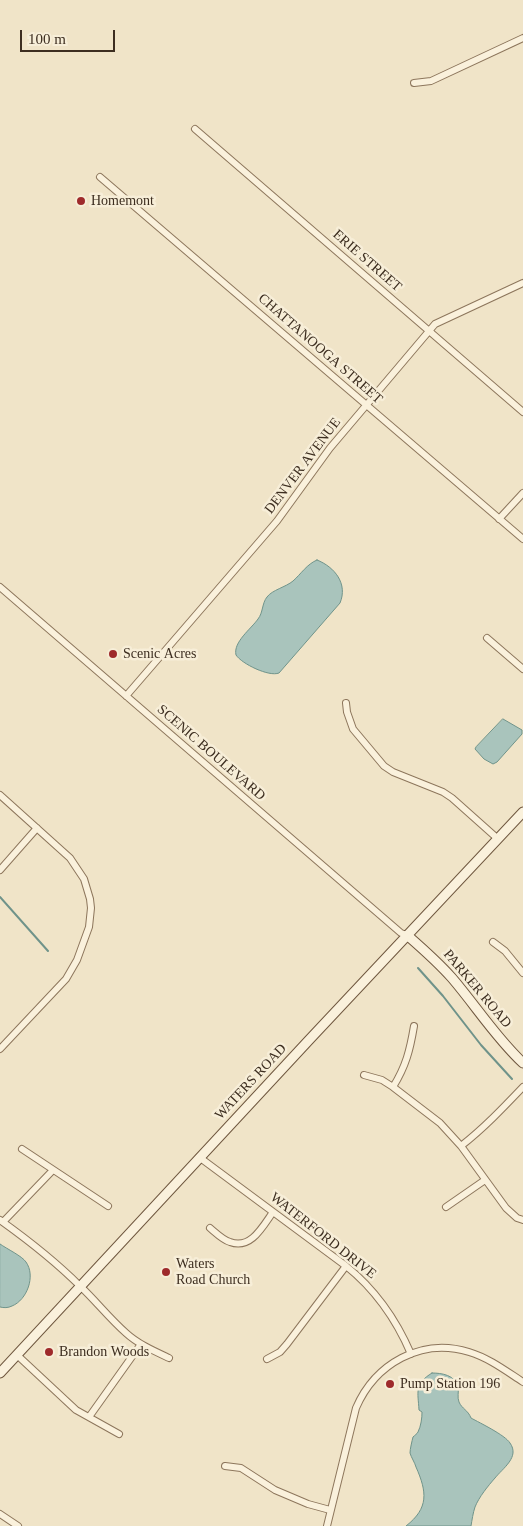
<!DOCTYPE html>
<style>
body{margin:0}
#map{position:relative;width:523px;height:1526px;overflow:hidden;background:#f0e4c8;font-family:"Times New Roman",serif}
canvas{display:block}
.scale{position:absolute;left:20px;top:30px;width:95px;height:22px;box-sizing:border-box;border:2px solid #3d2e20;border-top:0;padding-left:6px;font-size:15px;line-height:18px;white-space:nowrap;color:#3d2e20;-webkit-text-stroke:4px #f7eed8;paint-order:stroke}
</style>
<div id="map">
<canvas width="523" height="1526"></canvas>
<div class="scale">100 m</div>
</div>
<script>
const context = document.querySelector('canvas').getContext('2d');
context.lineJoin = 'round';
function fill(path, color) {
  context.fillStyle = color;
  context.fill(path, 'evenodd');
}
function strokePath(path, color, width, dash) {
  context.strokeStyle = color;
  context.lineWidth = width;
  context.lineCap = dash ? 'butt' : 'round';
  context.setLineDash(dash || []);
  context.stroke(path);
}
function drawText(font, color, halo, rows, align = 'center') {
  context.font = font + ' "Times New Roman",serif';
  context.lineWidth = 5;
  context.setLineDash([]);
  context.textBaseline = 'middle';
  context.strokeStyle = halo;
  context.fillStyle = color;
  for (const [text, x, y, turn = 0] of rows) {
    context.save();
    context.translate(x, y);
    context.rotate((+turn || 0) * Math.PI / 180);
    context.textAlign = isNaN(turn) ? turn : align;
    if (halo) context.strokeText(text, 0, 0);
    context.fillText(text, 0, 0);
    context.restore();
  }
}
const water = new Path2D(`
 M317 560C335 567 348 584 340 603L279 673C269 677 242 664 236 655 233 642 251 629 258 619 263 613 262 603 267 597 272 590 286 587 293 581 301 574 307 564 317 560Z
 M503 719 522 730V734L497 762 493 764 484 759 475 749 476 747Z
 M0 1244C7 1249 22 1256 26 1262 36 1276 27 1300 12 1306 8 1308 4 1308 0 1307Z
 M432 1373C442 1373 455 1375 458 1387 459 1392 457 1397 459 1402 462 1409 468 1410 471 1418 480 1423 505 1435 510 1443 520 1457 503 1468 495 1478 488 1486 479 1497 475 1507 473 1513 472 1520 471 1526H406C429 1508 427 1492 416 1467 415 1463 411 1457 410 1453 410 1449 412 1441 413 1437 415 1435 417 1434 418 1432 421 1426 422 1418 422 1412L419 1410C418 1392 414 1384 432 1373Z`);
fill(water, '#a9c4bc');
strokePath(water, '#6f938a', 1);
strokePath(new Path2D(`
 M0 897 48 951
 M418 968 443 996 481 1045 512 1079`), '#6f938a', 2);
const street = new Path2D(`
 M414 83 431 81 523 38
 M195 129 523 412
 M100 177 523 539
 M499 519 523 493
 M0 587 401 933 407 935
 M487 638 523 669
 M126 696 277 521 330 448 435 324 523 283
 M346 703 347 712 353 729 384 766 393 772 443 792 452 798 498 839
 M0 795 70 858 84 879 90 899 91 908 89 927 77 960 66 979 0 1049
 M0 870 37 828
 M493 942 505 951 523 973
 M364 1075 382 1080 393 1087 440 1123 461 1146 506 1208 517 1218 523 1220
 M393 1087C406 1066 410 1050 414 1026
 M461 1146C484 1128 503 1108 523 1087
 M22 1149 108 1206
 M199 1157 346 1266C376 1290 396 1319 411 1354
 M446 1207 485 1180
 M0 1220C28 1240 56 1262 80 1286 96 1301 109 1318 126 1333 138 1344 154 1351 169 1358
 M3 1222 53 1170
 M210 1228C216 1233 223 1240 230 1242 251 1250 263 1226 273 1212
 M17 1355 76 1410 119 1434
 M267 1359 280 1352 287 1344 346 1266
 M89 1417 141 1344
 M225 1466 241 1468 275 1490 308 1504 330 1510
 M0 1514 18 1526
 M327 1526 356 1408C375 1364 421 1337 469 1352 489 1358 506 1371 523 1382`);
const secondary = new Path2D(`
 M407 935C423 949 438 962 452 978 476 1006 496 1038 523 1063
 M0 1373 309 1040 523 812`);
strokePath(street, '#8d765c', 8);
strokePath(secondary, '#6f573f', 11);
strokePath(street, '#faf1dc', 6);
strokePath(secondary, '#faf1dc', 9);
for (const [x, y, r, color] of [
 [81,201,5,"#9e2a2b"],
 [113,654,5,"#9e2a2b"],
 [166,1272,5,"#9e2a2b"],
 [49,1352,5,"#9e2a2b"],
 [390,1384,5,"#9e2a2b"]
]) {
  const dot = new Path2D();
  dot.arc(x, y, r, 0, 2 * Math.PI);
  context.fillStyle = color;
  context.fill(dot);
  strokePath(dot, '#f7eed8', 2);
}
drawText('14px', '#3d2e20', '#f7eed8', [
 ["Homemont",91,201],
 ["Scenic Acres",123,654],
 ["Waters",176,1264],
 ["Road Church",176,1280],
 ["Brandon Woods",59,1352],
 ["Pump Station 196",400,1384]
], 'left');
drawText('14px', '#3d2e20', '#f7eed8', [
 ["ERIE STREET",367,261,41],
 ["CHATTANOOGA STREET",320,349,41],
 ["DENVER AVENUE",303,466,-53],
 ["SCENIC BOULEVARD",211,753,41],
 ["PARKER ROAD",477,989,50],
 ["WATERS ROAD",251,1082,-47],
 ["WATERFORD DRIVE",323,1236,38]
]);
</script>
